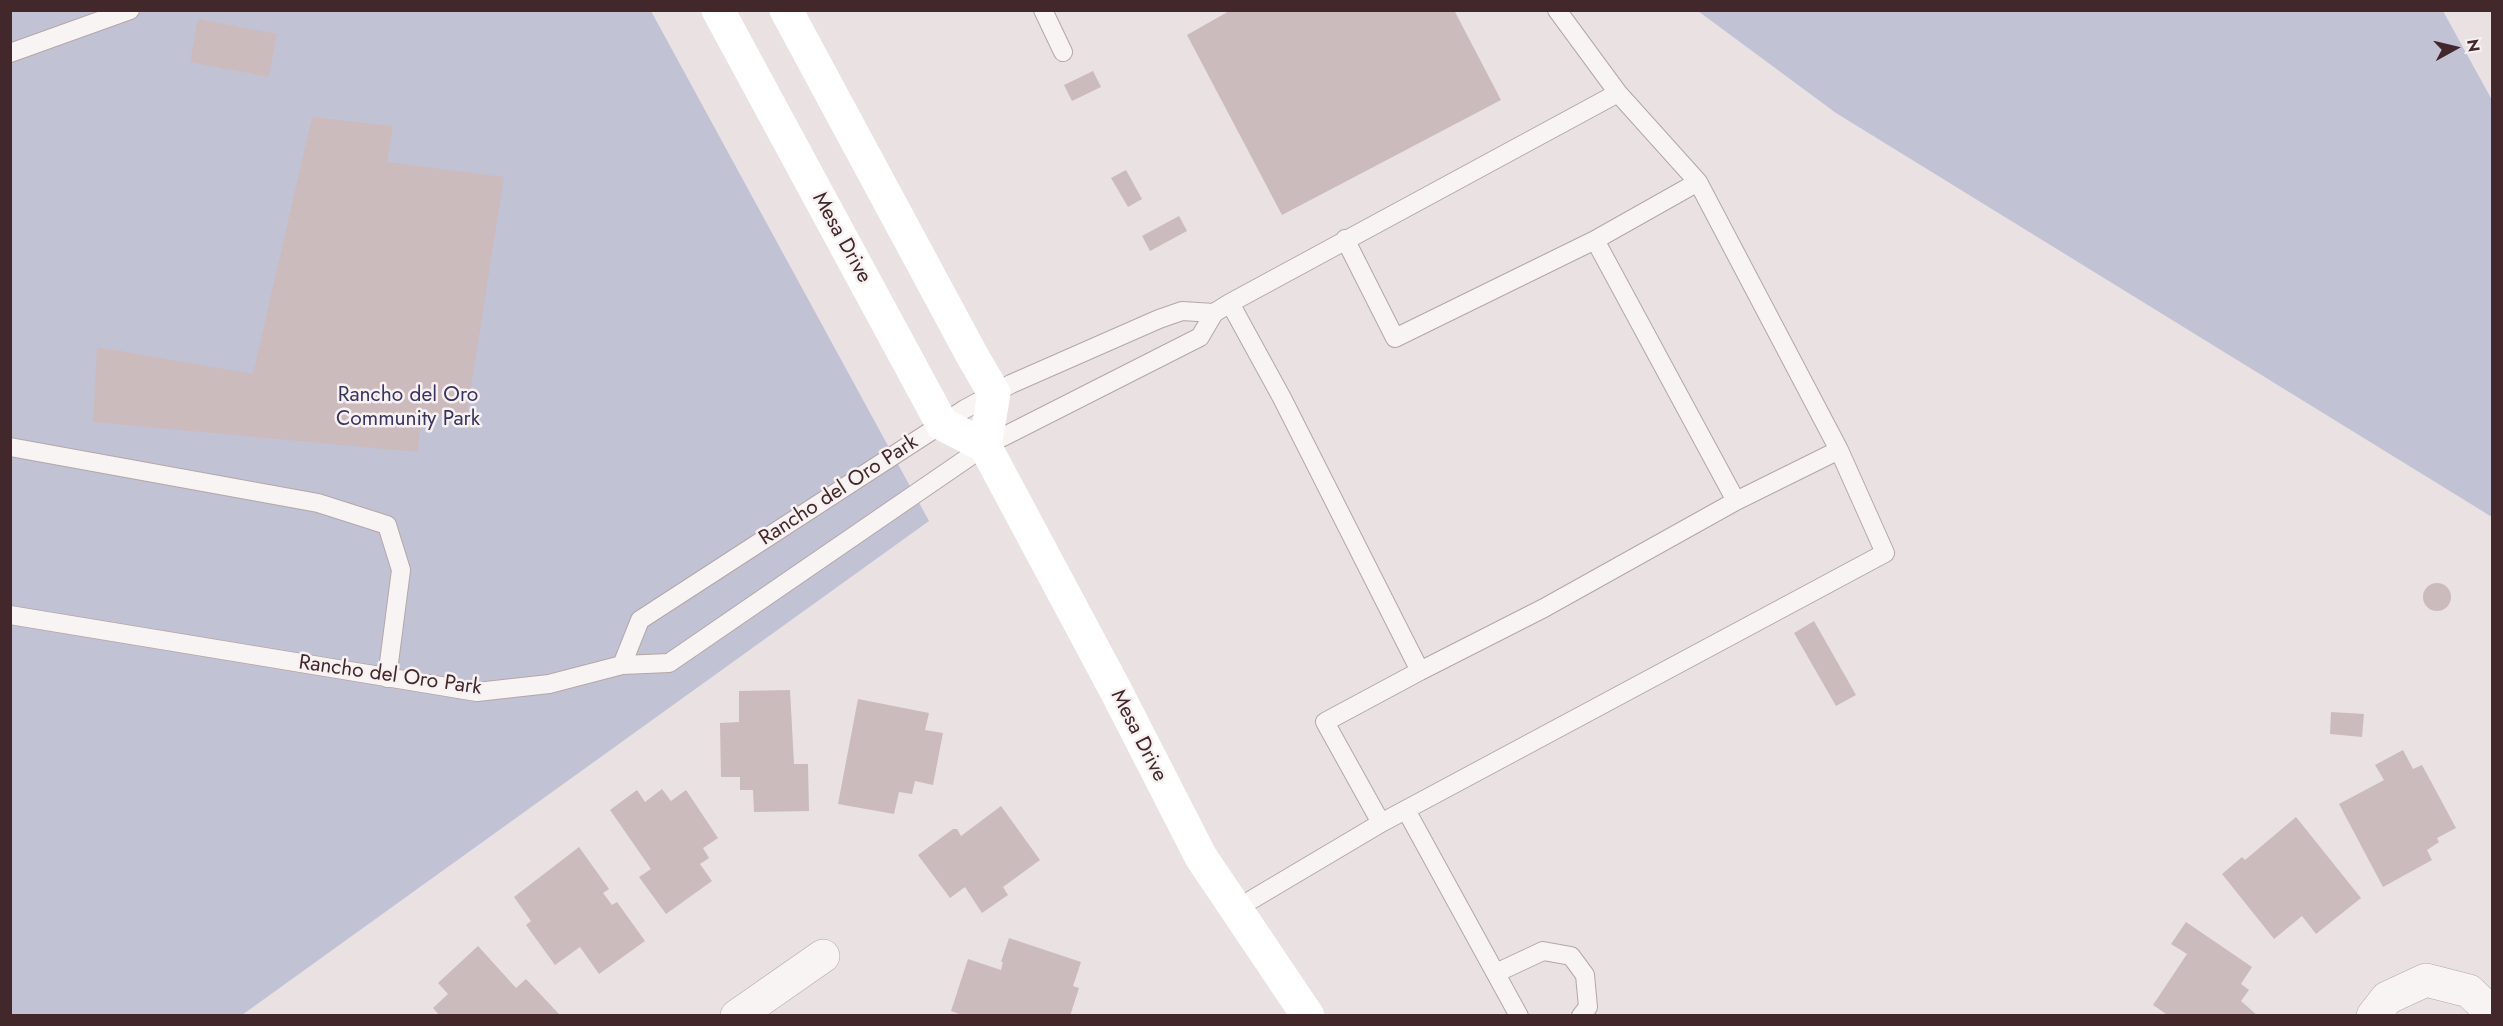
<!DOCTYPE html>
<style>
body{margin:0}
#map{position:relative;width:2503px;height:1026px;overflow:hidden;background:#eae1e2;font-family:Jost,sans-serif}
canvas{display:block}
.frame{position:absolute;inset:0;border:12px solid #43282b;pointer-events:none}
.north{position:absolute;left:2425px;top:18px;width:60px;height:60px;-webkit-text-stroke:4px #f8f1f2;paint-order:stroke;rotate:82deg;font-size:16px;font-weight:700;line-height:24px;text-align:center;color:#43282b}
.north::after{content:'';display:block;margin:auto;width:21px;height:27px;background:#43282b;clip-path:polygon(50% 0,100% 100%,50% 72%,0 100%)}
</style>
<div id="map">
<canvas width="2503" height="1026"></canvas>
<div class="frame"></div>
<div class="north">N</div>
</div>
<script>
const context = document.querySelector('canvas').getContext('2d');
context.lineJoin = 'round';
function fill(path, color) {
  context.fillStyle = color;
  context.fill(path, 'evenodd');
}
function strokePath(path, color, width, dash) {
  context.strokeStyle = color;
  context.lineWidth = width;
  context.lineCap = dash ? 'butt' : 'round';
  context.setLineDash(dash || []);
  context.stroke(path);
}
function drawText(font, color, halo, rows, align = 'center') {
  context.font = font + ' Jost,sans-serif';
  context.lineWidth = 5;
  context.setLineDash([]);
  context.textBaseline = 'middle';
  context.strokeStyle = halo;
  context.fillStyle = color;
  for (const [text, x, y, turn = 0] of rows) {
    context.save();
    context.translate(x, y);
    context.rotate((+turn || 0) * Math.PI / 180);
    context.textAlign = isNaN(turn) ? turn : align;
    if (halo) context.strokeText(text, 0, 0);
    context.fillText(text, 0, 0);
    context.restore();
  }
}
fill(new Path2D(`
 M10 11H651L929 521 242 1015H11Z
 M1698 11H2443L2492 100V517L1836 113Z`), '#c2c2d5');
fill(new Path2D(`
 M1231 10H1454L1501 100 1282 215 1187 35Z
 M198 19 277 34 269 77 190 62Z
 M1093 71 1101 87 1072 101 1064 85Z
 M312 117 393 126 387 162 504 177 466 419 423 413 417 452 93 422 97 347 253 374Z
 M1126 170 1142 199 1128 207 1111 178Z
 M1179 216 1187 231 1150 251 1142 236Z
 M2423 597a14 14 0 1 1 28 0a14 14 0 1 1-28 0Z
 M1814 621 1856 695 1836 706 1794 633Z
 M790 690 794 764H808L809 811 754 812 753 790H740V777H721L720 723 739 722V691Z
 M858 699 929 713 925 730 943 733 933 785 915 781 912 794 899 792 894 814 838 804Z
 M2331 712 2364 714 2362 737 2330 734Z
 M2403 750 2413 769 2422 765 2456 828 2437 838 2439 842 2427 850 2432 860 2383 887 2339 804 2384 780 2375 765Z
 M662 789 671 801 686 790 718 838 703 848 709 858 700 864 712 881 666 914 639 877 651 869 610 810 637 790 645 802Z
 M1001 806 1040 860 1003 887 1008 895 982 913 965 887 950 898 918 855 953 829H957L961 836Z
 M2296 817 2361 898 2316 934 2302 916 2274 939 2222 874 2242 857 2245 860Z
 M579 847 609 889 603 893 612 905 617 902 645 941 599 974 580 947 555 965 526 925 531 921 514 897Z
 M2186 922 2252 967 2241 984 2249 990 2241 1001 2258 1016H2169L2153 1005 2187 954 2171 944Z
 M1009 938 1081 962 1073 986 1079 988 1070 1016H964L951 1011 968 959 1001 970 1003 962H1001Z
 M478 946 516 988 526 979 559 1014 440 1016 433 1008 448 994 438 983Z`), '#cbbbbd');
const lane = new Path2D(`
 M1043 10 1063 52
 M1557 10 1618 93
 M10 53 130 10
 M1345 239 1395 338 1595 240
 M1230 303 1282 398 1420 671 1544 608 1736 501 1595 240 1698 182
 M10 447 318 503 387 525 401 570 387 678
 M1736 501 1839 450
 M10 615 477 692 549 684 622 665 669 663 985 446 1200 337 1214 313 1230 303 1618 93 1698 182 1839 450 1885 553 1381 823
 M622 665 640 620 965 409 1011 384 1159 319 1182 311 1214 313
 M1406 810 1519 1016
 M1236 909 1381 823 1325 722 1420 671
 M1496 973 1543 951 1571 956 1585 975 1588 1007 1581 1016`);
const street = new Path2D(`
 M737 1016 823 956
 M2373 1016 2387 998 2426 980 2469 991 2492 1013`);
strokePath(lane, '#b5a6a7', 20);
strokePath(street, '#b5a6a7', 34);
strokePath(lane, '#f8f4f4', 18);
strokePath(street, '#f8f4f4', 33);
strokePath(new Path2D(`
 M718 10 942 424 985 446 1116 691 1201 857 1308 1016
 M786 10 973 357 994 393 985 446`), '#fff', 33);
drawText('21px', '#43282b', '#f8f1f2', [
 ["Mesa Drive",841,238,61],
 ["Rancho del Oro Park",839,491,-33],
 ["Rancho del Oro Park",390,676,8],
 ["Mesa Drive",1138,736,63]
]);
drawText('21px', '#373560', '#f8f1f2', [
 ["Rancho del Oro",408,396],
 ["Community Park",408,420]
]);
</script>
